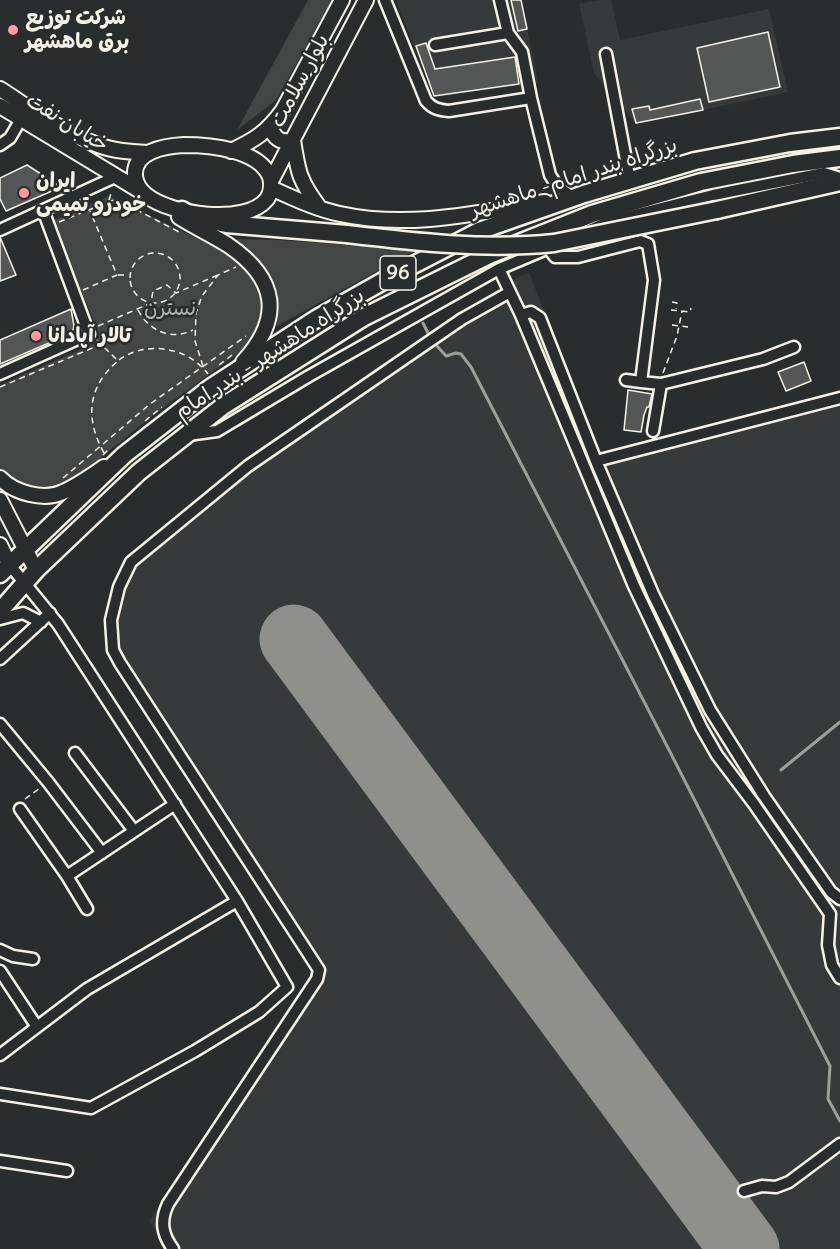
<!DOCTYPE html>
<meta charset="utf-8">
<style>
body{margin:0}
canvas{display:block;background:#2a2d2e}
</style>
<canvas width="840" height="1249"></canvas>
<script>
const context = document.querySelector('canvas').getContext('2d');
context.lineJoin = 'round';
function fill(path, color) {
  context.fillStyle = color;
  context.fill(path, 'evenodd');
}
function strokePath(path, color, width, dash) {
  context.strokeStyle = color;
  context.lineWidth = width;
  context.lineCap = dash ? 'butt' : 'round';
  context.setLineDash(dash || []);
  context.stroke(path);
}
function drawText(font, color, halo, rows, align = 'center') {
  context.font = font + ' Delius,"Playpen Sans Arabic",sans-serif';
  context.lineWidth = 5;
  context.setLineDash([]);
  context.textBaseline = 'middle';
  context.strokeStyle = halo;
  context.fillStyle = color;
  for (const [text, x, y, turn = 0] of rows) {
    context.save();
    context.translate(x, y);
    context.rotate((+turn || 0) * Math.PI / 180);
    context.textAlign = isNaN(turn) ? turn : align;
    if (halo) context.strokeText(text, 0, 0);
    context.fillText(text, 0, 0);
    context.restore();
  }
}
fill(new Path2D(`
 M396 0H521L538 82 434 96Z
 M600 0H611L620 40 769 9 788 92 636 124 594 73 579 4Z
 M529 273 601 455 840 391V1249H169L149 1221 315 971 112 660 106 644 105 622 111 590 124 563 243 464 316 411 506 284Z`), '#373a3a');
fill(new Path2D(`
 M308 0H332L276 100 237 130Z
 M109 196 225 252 253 278 260 292 264 310 258 333 241 351 152 416 77 477C47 493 26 492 0 468V385L95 343 100 336 52 221Z
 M227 239 278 240 391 248 412 252 277 326 278 297 275 284 251 254Z`), '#444645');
strokePath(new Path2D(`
 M423 323 429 335
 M437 346 446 356 456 353 461 354 471 367 667 746 830 1066 828 1099 840 1121
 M781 770 840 722`), '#9f9f9a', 3);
strokePath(new Path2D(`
 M294 639 745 1249`), '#8f8f8b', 69);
const building = new Path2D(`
 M511 0H521L527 29 518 31Z
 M768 32 780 87 709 102 697 48Z
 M426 43 435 69 515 57 519 84 434 96 416 46Z
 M700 99 703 110 636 123 632 109 649 106 650 110Z
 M27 165 61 187 6 211 0 199V178Z
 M0 237 16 275 0 281Z
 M71 309 74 326 72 333 0 364V340Z
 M804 362 811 381 786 391 778 372Z
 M628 390 652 394 649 407H647L644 415 641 432 624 430Z`);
fill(building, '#555756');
strokePath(building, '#f4f1e8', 1.5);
const minor = new Path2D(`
 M385 0 426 101C433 109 439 110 449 111L531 98 550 175 557 186 574 198
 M500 0 508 33
 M435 45 508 33 522 52 531 98
 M606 54 630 181
 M0 145 10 138 21 119
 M0 230 115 177
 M587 231 610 221 713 195 824 173 840 178
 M548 248 555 257H578L640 241 648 244 654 280 641 382 661 384 763 359 794 347
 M499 269 510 292
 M521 315 634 586 701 727 717 755 754 804 830 914 828 945 832 965 840 978
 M0 374 89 334 43 210
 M626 380 641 382
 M653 431 661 384
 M188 435 217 431 309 376 499 269 551 247
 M596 461 840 398
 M0 619 23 613 41 622
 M0 659 50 613
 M0 724 48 782 102 853
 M75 753 134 831
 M20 809 67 876
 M87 909 67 876 175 804
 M0 950 13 956 33 959
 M0 971 37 1027
 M0 1055 87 989 237 901 58 624 9 564
 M0 1094 91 1108 195 1051 259 1012 287 987 237 901
 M0 1161 67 1171
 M744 1191 762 1186 776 1187 789 1182 840 1144
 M173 1249C162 1234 160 1221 168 1204L317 979 319 970 120 663 113 650 111 620 119 587 131 562 248 466 462 319 510 292 521 315 531 312 540 318 596 461 653 594 710 710 764 796 831 892 840 899`);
const major = new Path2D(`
 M0 89C31 109 63 133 98 145 114 151 131 152 148 153
 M0 106 142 192
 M271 126C273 138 281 144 293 140 298 172 299 180 319 207
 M184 145C209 145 259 149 270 177 272 184 271 193 267 199 246 226 170 215 146 195 140 190 136 184 135 176 133 151 165 146 184 145Z
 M231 151C255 140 267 132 283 110L342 0
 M271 181 366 0
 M271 188C293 198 316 209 340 214 408 229 478 213 545 202
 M179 217C195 227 212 235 228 245 278 279 283 318 243 362
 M0 478C14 493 44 501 63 492 77 486 91 476 104 467
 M0 500 36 570
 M0 545 9 564`);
const highway = new Path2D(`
 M182 210 195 218 226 224 347 234
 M717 210 840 182
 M0 574 124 455 210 388 316 319 392 276 479 231 584 194 695 161 790 143 840 137
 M0 611 36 570 139 472 223 406 364 317 489 255 592 214 701 182 793 164 840 158`);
strokePath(minor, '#f4f1e8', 15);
strokePath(major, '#f4f1e8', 18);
strokePath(highway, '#f4f1e8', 21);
strokePath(new Path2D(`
 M109 200 112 190
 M59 222 116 199 179 232
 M130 278a25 25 0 1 1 50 0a25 25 0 1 1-50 0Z
 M118 275H128
 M83 290 117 275 90 211
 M672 302 677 303 676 309
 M138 310C149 331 171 341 193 330
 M671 310 690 312 691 308
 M672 325 688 327
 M98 326 151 303 153 291 167 285 176 293 218 275
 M97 340 118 361C87 387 85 419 104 453
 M119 360C146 340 188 347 208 374
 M219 365 232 355
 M203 366 195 341 196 313 202 296 218 275 236 267
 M663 373 677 336 682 311
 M0 387 97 346 101 341 100 333
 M145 421 162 407
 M103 455 110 448
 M63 478 150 404 246 336
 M25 799 40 788`), '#f4f1e8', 1.5, [6, 4.5]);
strokePath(minor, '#2a2d2e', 10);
strokePath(major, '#2a2d2e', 14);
strokePath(highway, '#2a2d2e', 16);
const highwayBridge = new Path2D(`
 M347 234C415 242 486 250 554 243L717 210`);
strokePath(highwayBridge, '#f4f1e8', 21, []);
strokePath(highwayBridge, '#2a2d2e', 16);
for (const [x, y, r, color] of [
 [13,30,6,"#ff9aa2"],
 [24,193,6,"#ff9aa2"],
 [36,336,6,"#ff9aa2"]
]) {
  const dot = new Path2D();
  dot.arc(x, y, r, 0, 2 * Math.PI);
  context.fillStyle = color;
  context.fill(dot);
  strokePath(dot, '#2a2d2e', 2);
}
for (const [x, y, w] of [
 [398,273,36]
]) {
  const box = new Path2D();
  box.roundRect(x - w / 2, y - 17, w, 34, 4.5);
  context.fillStyle = '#2a2d2e';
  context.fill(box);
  strokePath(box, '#f4f1e8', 1.5);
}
drawText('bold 20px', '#f4f1e8', null, [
 ["96",398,273]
]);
drawText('bold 21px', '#f4f1e8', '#2a2d2e', [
 ["شرکت توزیع",25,18],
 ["برق ماهشهر",25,42],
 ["ایران",36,181],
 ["خودرو تمیمی",36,205],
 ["تالار آپادانا",48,336]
], 'left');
drawText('21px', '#f4f1e8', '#2a2d2e', [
 ["بلوار سلامت",300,81,-62],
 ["خیابان نفت",67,123,32],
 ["بزرگراه بندر امام- ماهشهر",574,178,-18],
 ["بزرگراه ماهشهر - بندر امام",270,354,-33]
]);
drawText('21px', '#b6b5af', '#2a2d2e', [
 ["نسترن",170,309]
]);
</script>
